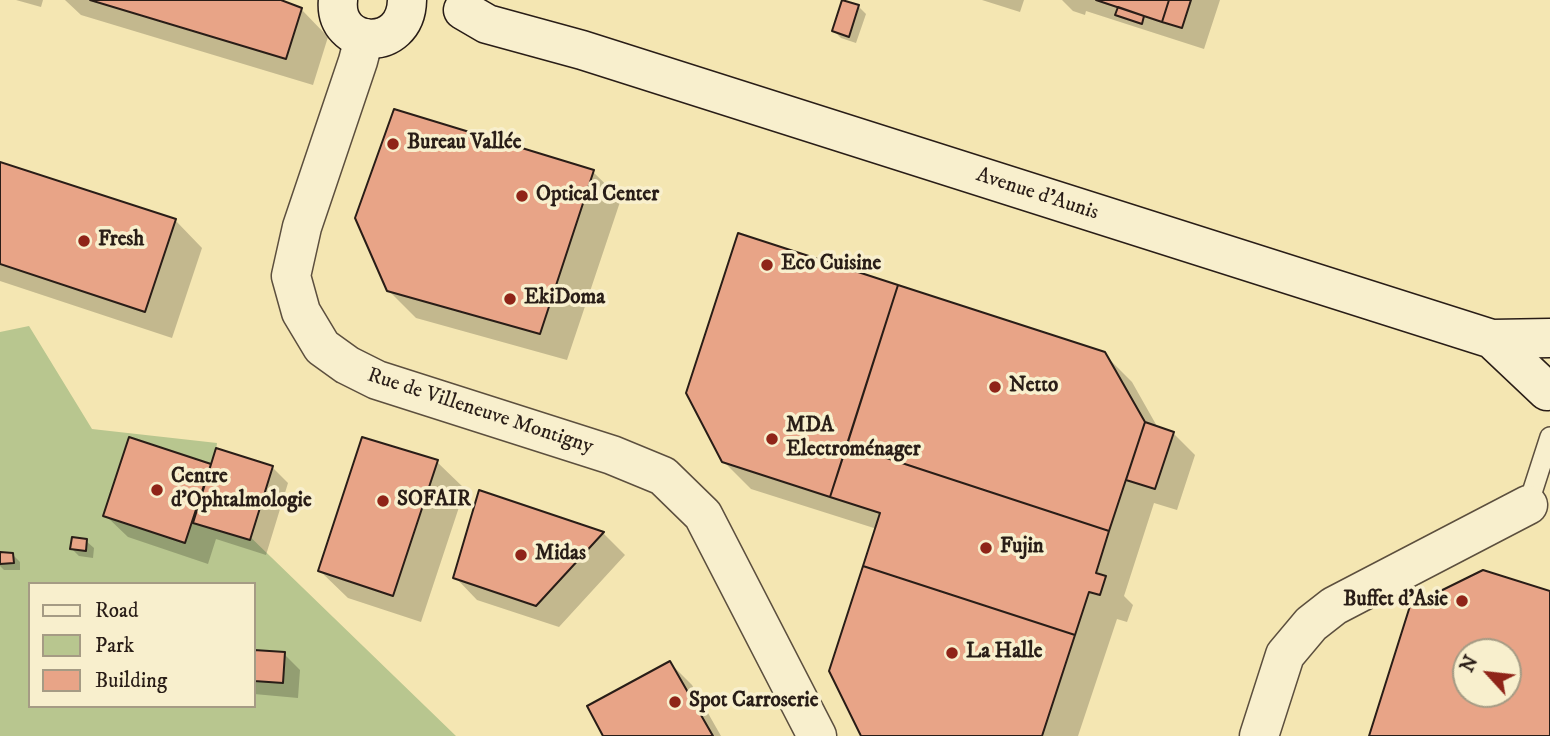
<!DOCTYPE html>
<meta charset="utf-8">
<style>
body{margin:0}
#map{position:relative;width:1550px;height:736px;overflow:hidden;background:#f4e6b2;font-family:"IM FELL DW Pica",serif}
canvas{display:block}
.legend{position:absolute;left:28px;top:582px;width:228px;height:126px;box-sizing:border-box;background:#f8efcd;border:2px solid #a59b84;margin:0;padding:9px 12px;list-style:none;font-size:21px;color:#291d17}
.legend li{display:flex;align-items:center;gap:14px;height:35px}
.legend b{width:35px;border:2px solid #a59b84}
.north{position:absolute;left:1452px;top:638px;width:70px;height:70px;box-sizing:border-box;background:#f8efcd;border:2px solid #a59b84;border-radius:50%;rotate:297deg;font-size:19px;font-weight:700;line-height:28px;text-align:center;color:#291d17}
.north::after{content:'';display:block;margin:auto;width:24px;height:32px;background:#8f2418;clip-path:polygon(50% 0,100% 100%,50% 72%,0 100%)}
</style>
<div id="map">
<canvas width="1550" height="736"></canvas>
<ul class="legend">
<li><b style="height:9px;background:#f8efcd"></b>Road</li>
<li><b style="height:19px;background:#b8c68f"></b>Park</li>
<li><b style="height:19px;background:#e8a487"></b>Building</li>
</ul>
<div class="north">N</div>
</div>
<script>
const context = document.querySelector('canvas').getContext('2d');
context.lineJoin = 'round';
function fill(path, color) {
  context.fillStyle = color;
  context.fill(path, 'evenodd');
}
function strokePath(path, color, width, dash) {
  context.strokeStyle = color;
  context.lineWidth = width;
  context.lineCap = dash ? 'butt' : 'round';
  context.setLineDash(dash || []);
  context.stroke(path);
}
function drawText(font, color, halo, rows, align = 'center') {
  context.font = font + ' "IM FELL DW Pica",serif';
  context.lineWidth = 7;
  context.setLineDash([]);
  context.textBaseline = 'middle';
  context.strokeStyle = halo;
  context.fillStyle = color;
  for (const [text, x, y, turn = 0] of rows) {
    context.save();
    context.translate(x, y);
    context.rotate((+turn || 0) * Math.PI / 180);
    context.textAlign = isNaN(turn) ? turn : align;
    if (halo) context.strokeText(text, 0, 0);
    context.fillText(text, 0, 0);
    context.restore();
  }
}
fill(new Path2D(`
 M29 326 92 429 217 443 210 498 456 736H0V332ZM30 584H254V706H30Z`), '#b8c68f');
fill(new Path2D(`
 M16 0H43L41 7Z
 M65 0H275L301 9 328 37 313 85 81 15Z
 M982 0H1024L1020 12Z
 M1062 0H1220L1204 49 1086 11 1085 15 1073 11Z
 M858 6 866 14 856 43 841 38 834 31Z
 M0 164 175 220 202 248 172 338 0 281Z
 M593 172 621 199 567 360 416 318 388 290Z
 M739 235 1104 354 1132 382 1158 428 1173 433 1195 455 1177 510 1154 503 1124 596 1133 605 1127 622 1117 619 1078 736H863L877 529 751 489 723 461Z
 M437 462 465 489 421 622 348 598 320 571Z
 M210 466 211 467H272L288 483 266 555 216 539 208 564 128 537 105 515Z
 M603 533 625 555 559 627 477 600 455 577Z
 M86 541 94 548 93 558 79 556 72 549Z
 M0 554H12L20 562V570H4L0 566Z
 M254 652 284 654 300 670 298 698 254 694Z
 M670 663 692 685 721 736H605Z`), '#0003');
const building = new Path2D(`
 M90 0H281L302 8 286 59Z
 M842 0 859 5 849 37 832 31Z
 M1096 0H1169L1162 22Z
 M1169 0H1191L1182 28 1162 22Z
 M1118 7 1144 16 1142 24 1115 15Z
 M394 109 594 170 540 334 387 291 355 218Z
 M0 162 176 219 145 312 0 264Z
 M738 233 898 285 830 497 722 462 686 393Z
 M898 285 1105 352 1145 422 1109 531 847 445Z
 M1145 422 1174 432 1155 489 1126 480Z
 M129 437 211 464 185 543 103 516Z
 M362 437 438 460 393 596 318 571Z
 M847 445 1109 531 1096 573 1106 576 1100 595 1089 592 1075 635 863 566 880 513 830 497Z
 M216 448 273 466 250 540 193 523Z
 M479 490 604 532 536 606 453 578Z
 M72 537 87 539 86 551 70 549Z
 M0 552 13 553 14 563 0 564Z
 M863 566 1075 635 1042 736H861L829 671Z
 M1483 570 1550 591V736H1369L1410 606ZM1466 652H1508V694H1466Z
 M254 650 285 652 283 683 254 681Z
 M670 661 713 736H603L587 706Z`);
fill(building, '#e8a487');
strokePath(building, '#291d17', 2);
const service = new Path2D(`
 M1528 505 1550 437`);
const minor = new Path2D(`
 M364 38 358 61 302 227 291 276 301 312 322 347 347 365 377 380 612 455 663 476 703 515 817 736
 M1259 736 1285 655 1311 624 1334 606 1528 505`);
const secondary = new Path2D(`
 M338 0C333 49 406 54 407 0
 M463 10 487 24 582 50 1492 339 1550 338
 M1492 339 1547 391`);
strokePath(service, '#5c4f3e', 22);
strokePath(minor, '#5c4f3e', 41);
strokePath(secondary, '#291d17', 41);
strokePath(service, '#f8efcd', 19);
strokePath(minor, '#f8efcd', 38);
strokePath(secondary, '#f8efcd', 38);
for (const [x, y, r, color] of [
 [393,144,7,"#8f2418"],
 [522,196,7,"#8f2418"],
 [84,241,7,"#8f2418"],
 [767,265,7,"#8f2418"],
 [510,299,7,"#8f2418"],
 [995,387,7,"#8f2418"],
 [772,439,7,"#8f2418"],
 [157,490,7,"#8f2418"],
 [383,501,7,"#8f2418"],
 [986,548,7,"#8f2418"],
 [521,555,7,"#8f2418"],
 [1462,601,7,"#8f2418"],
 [952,653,7,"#8f2418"],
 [675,702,7,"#8f2418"]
]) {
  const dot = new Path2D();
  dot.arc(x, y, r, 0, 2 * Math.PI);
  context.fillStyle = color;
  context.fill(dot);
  strokePath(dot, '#f8efcd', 2.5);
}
drawText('bold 21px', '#291d17', '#f8efcd', [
 ["Bureau Vallée",407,144],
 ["Optical Center",536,196],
 ["Fresh",98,241],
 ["Eco Cuisine",781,265],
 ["EkiDoma",524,299],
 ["Netto",1009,387],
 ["MDA",786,427],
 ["Electroménager",786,451],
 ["Centre",171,478],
 ["d'Ophtalmologie",171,502],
 ["SOFAIR",397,501],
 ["Fujin",1000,548],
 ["Midas",535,555],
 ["Buffet d'Asie",1448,601,"right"],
 ["La Halle",966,653],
 ["Spot Carroserie",689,702]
], 'left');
drawText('21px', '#291d17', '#f8efcd', [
 ["Avenue d'Aunis",1037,195,18],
 ["Rue de Villeneuve Montigny",480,412,18]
]);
</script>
